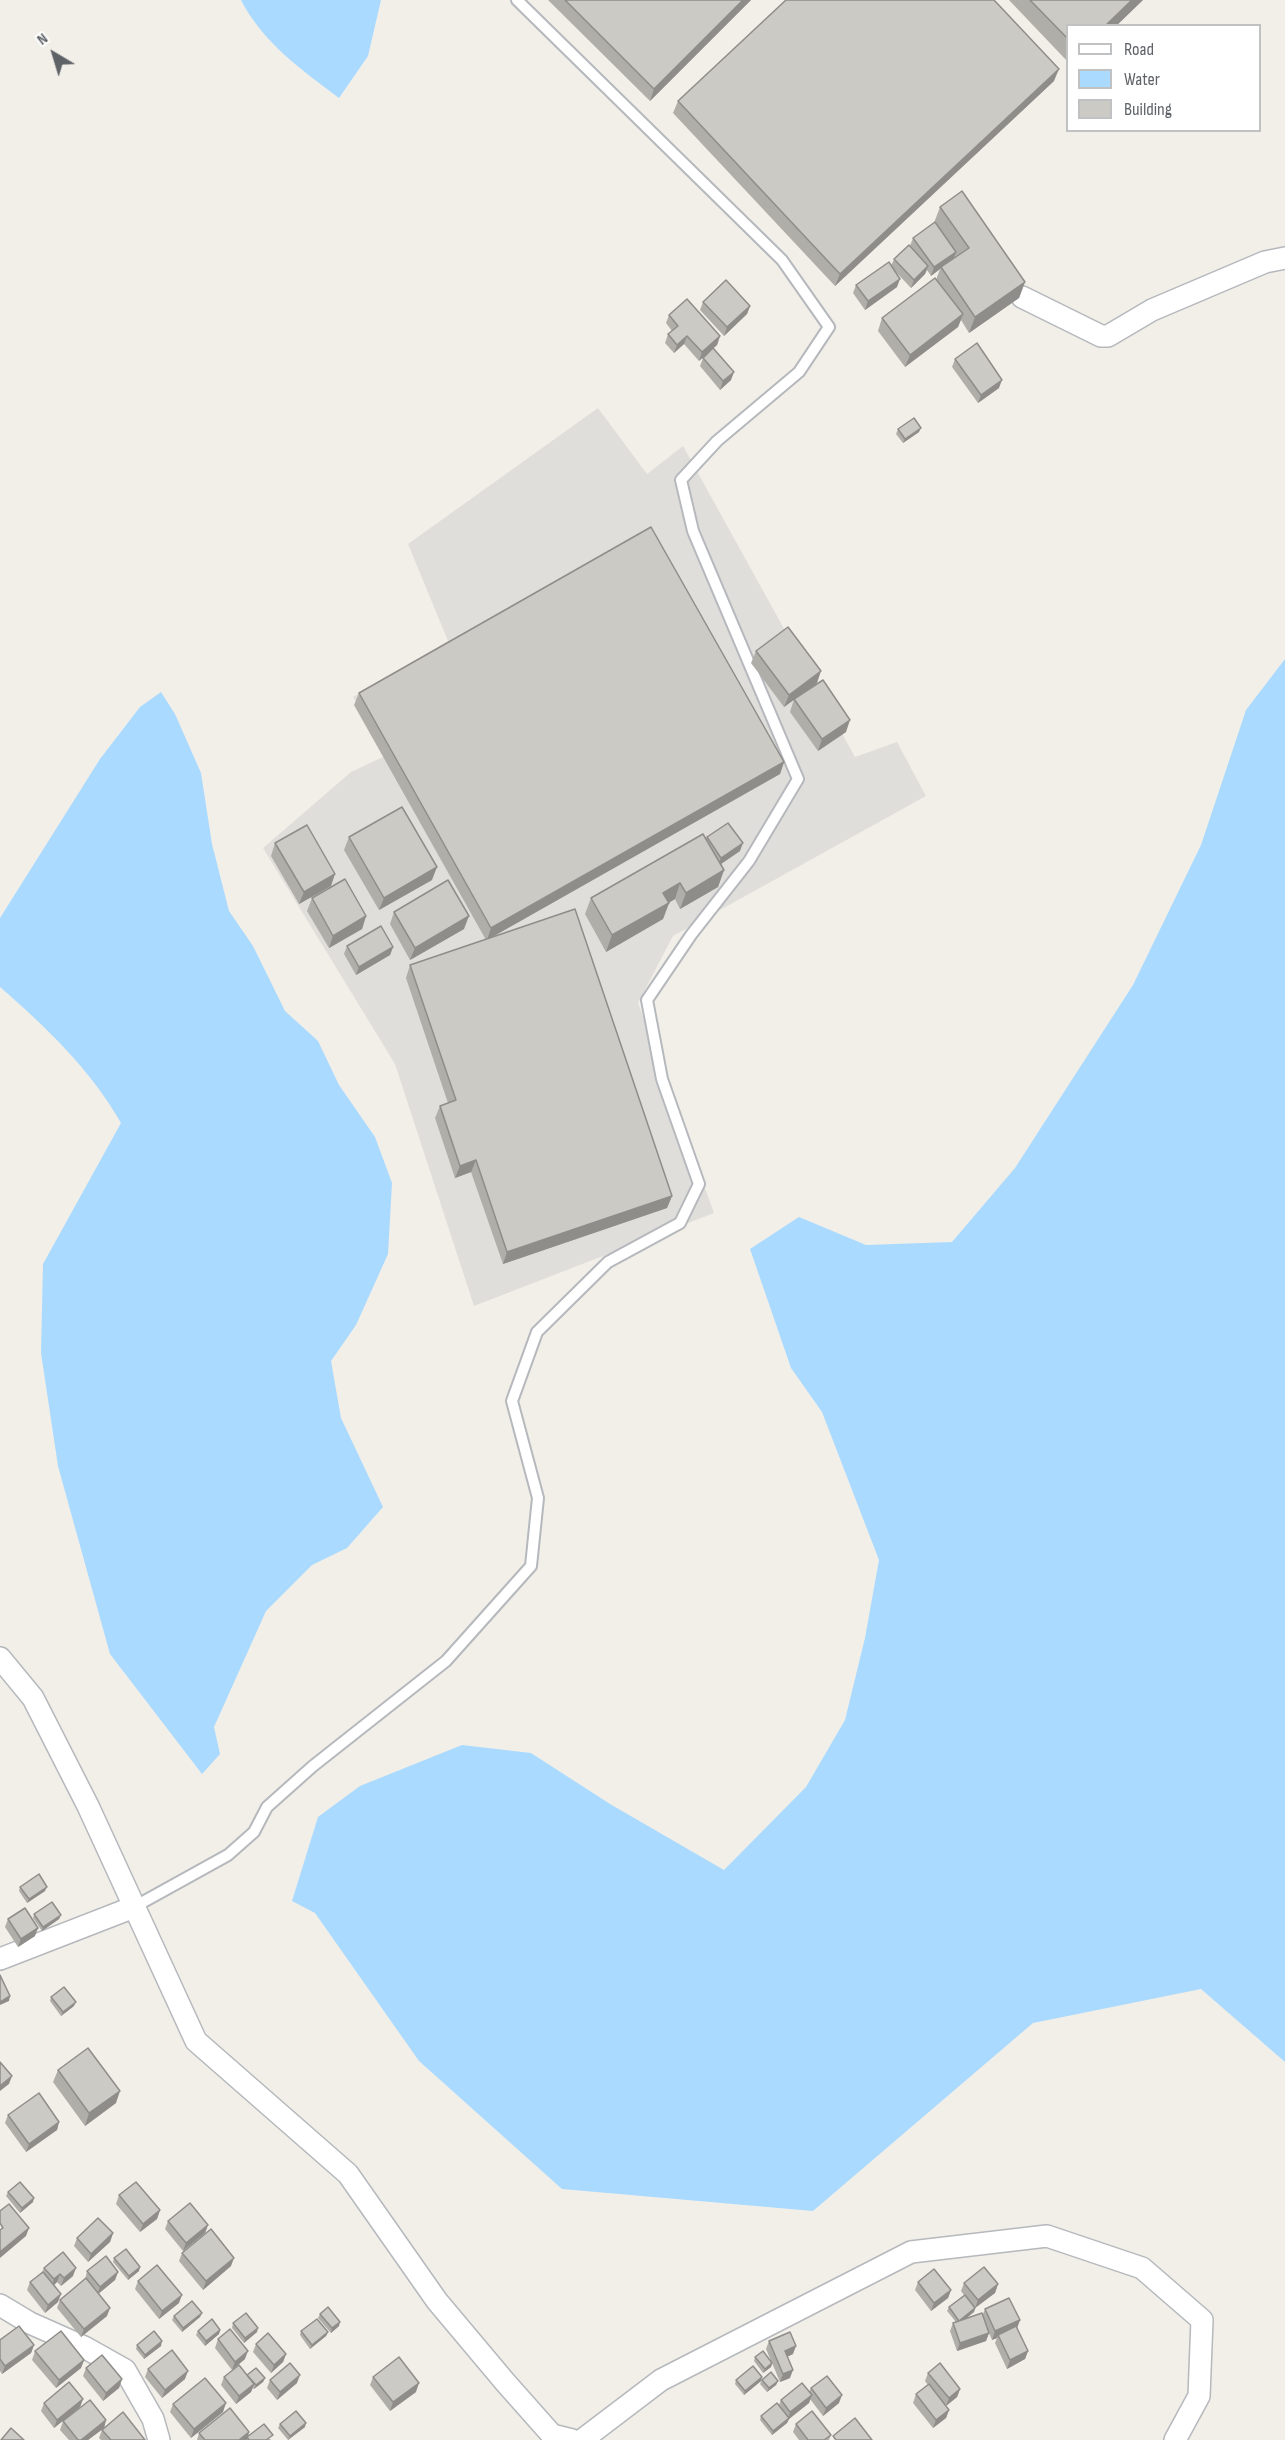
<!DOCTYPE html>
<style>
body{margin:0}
#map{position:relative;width:1285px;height:2440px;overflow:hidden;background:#f1efe8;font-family:"Sofia Sans Condensed",sans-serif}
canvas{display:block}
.legend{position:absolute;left:1066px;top:24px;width:195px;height:108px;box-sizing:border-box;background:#fff;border:2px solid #bfc1c3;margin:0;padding:8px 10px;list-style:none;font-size:18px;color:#5f6368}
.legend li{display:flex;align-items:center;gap:12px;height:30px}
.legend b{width:30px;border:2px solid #bfc1c3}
.north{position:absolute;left:24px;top:24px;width:60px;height:60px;-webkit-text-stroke:4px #fff;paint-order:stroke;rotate:322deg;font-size:16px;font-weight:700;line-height:24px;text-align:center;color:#5f6368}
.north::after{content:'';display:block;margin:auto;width:21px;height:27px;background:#5f6368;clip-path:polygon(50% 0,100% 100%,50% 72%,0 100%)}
</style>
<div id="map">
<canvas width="1285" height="2440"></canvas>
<ul class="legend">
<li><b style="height:8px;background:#fff"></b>Road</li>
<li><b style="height:16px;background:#aadaff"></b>Water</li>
<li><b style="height:16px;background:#cccac5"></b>Building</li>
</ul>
<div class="north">N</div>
</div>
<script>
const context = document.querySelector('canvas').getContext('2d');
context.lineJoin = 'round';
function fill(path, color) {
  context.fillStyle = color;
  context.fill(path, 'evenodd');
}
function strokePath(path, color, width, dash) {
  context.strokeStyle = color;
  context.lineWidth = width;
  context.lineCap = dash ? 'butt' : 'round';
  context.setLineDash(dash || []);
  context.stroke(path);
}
fill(new Path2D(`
 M598 408 647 474 683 446 855 757 897 742 926 796 673 936 638 1003 714 1213 474 1306 395 1064 263 848 351 772 385 756 353 697 448 641 408 544Z`), '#e0deda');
fill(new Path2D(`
 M241 0H381L368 56 339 98C302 70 263 43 241 0Z
 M1285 659V2062L1201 1989 1033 2023 813 2211 562 2189 419 2061 315 1913 292 1901 318 1817 360 1786 462 1745 531 1753 610 1804 724 1870 806 1787 845 1720 865 1638 879 1560 822 1412 791 1368 750 1249 799 1217 866 1245 952 1242 1015 1168 1133 985 1201 845 1246 710Z
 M161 692 175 714 201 773 212 844 229 911 253 946 285 1011 318 1041 339 1085 375 1137 392 1183 388 1254 356 1325 331 1361 341 1418 383 1507 347 1548 312 1565 266 1611 214 1727 220 1754 202 1774 110 1654 58 1466 41 1353 43 1264 121 1123C91 1070 46 1027 0 987V918L100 759 140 707Z`), '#aadaff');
const service = new Path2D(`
 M134 1907 228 1855 254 1832 267 1807 313 1766 446 1661 531 1566 538 1498 512 1401 537 1332 608 1262 680 1223 699 1184 662 1079 647 1000 691 935 749 861 798 779 693 531 681 480 717 441 799 372 829 327 782 260 517 0`);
const minor = new Path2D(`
 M1022 297 1101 336H1108L1152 310 1265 262 1285 258
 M0 1658 33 1698 88 1806 196 2041 348 2174 437 2301 505 2382 552 2435 572 2440
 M0 1959 134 1907
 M0 2305 30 2323 84 2347 125 2370 153 2419 159 2440
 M582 2440 661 2380 911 2252 1047 2236 1142 2268 1202 2320 1199 2396 1175 2440`);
strokePath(service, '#b5b8bc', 14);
strokePath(minor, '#b5b8bc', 24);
strokePath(service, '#fff', 10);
strokePath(minor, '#fff', 21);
fill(new Path2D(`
 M548 0H751L650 101Z
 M1009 0H1143L1116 26H1068V62Z
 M1054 81 835 286 673 113 678 101Z
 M940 207 1025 282 1019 298 969 333 961 320 958 327 905 367 878 331 882 318 936 280 940 269 931 276 927 270 925 274 911 288 896 272 897 287 865 310 853 293 856 285 891 266 894 259 913 250 910 246 913 238 934 223Z
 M703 302 750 306 747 314 724 336 700 310Z
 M669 315 720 336 717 345 699 361 684 344 674 353 665 343 668 334 672 331 666 323Z
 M703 358 731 380 720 390 700 366Z
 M955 359 999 388 978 403 952 367Z
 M898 429 919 432 903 443 896 434Z
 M756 651 817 683 784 707 751 663Z
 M359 693 784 762 780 774 490 938 672 1196 667 1208 503 1264 471 1172 455 1178 435 1118 440 1106 448 1103 406 978 410 965 486 940 354 705Z
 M794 699 846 732 818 751 790 712Z
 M349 837 432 880 379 910 344 850Z
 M707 837 740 851 721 864 724 870 718 887 680 909 675 899 669 903 663 919 606 952 585 914 591 898 706 840Z
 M275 843 331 886 299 904 271 856Z
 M312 898 366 916 362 929 329 948 307 911Z
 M394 912 464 929 410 960 390 924Z
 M347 946 393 947 390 955 356 975 344 954Z
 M20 1887 45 1891 27 1903 19 1891Z
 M34 1914 61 1915 59 1919 42 1931 33 1918Z
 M8 1919 35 1936 18 1947 5 1927Z
 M51 1997 74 2006 61 2016 50 2001Z
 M58 2070 116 2103 85 2126 53 2082Z
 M8 2115 59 2122 57 2130 26 2152 5 2123Z
 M8 2192 33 2202 20 2213 6 2196Z
 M119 2195 160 2210 157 2219 140 2232 116 2204Z
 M168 2221 208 2225 205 2233 183 2251 165 2229Z
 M113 2233 110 2242 88 2262 74 2246 77 2238Z
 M182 2253 231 2266 203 2290 179 2261Z
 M114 2258 139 2271 128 2280 113 2262Z
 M44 2268 73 2276 61 2286 57 2282 54 2285 58 2302 45 2313 27 2290 30 2282 42 2272Z
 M87 2271 118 2272 115 2280 99 2293 107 2316 81 2337 57 2308 60 2300 85 2280Z
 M138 2281 179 2303 159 2319 135 2289Z
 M918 2282 951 2290 948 2298 931 2311 915 2290Z
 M964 2283 998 2284 995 2293 975 2308 974 2312 966 2318 983 2314 985 2309 1020 2320 1017 2328 1028 2351 1025 2359 1007 2369 995 2343 997 2338 992 2340 989 2333 986 2341 957 2351 950 2331 953 2323 956 2322 947 2311 949 2307 964 2295 961 2291Z
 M202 2313 200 2317 182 2332 172 2320 174 2316Z
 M320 2314 339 2326 331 2333 318 2318Z
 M233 2323 257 2332 244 2343 232 2328Z
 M220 2330 219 2334 205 2346 196 2335 198 2331Z
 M301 2331 328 2332 326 2336 310 2349 300 2335Z
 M218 2339 245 2359 232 2370 215 2348Z
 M0 2340 34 2345 31 2353 2 2374 0 2371Z
 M769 2341 793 2354 787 2357 790 2378 780 2382 772 2363 771 2367 763 2373 754 2361 755 2357 771 2361 766 2349Z
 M256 2344 286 2354 283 2362 271 2373 253 2352Z
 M137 2345 161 2346 144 2359 136 2349Z
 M35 2351 84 2360 81 2368 56 2388 32 2360Z
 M86 2368 122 2379 119 2388 103 2401 83 2376Z
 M148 2369 185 2379 162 2398 145 2377Z
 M928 2373 960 2389 957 2397 946 2406 949 2410 946 2418 933 2428 913 2403 916 2394 928 2385 925 2381Z
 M247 2375 265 2378 263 2382 254 2389 253 2388 251 2392 236 2404 221 2385 224 2377Z
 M373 2377 416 2392 390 2411 370 2385Z
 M762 2377 761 2381 744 2395 735 2384 736 2380Z
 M270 2380 297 2383 277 2400 267 2388Z
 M762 2380 778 2381 776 2385 767 2392 760 2384Z
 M811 2388 839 2403 823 2416 810 2399 809 2403 789 2419 787 2423 772 2435 760 2420 761 2416 779 2405 781 2400 809 2392Z
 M83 2399 80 2407 54 2428 41 2411 44 2403Z
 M173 2404 223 2412 191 2438 170 2412Z
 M106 2420 104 2428 88 2440H69L60 2430 63 2421Z
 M280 2424 305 2427 288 2440 278 2428Z
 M796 2424 831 2435 829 2440H799L793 2432Z
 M102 2430 145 2440H101L99 2438Z
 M249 2432 248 2437 271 2439 270 2440H197L199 2433Z`), '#afaea9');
fill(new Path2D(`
 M743 0H751L650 101 654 89Z
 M1132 0H1143L1116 26H1105Z
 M1059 69 1054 81 835 286 840 274Z
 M956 252 953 260 941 267 940 269 931 276 934 267Z
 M928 266 925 274 911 288 914 280Z
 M900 279 897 287 865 310 868 301Z
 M1025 282 1019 298 969 333 975 317Z
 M750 306 747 314 724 336 727 327Z
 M963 314 958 327 905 367 910 355Z
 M687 336 684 344 674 353 677 345Z
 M720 336 717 345 699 361 702 352Z
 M734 372 731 380 720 390 723 381Z
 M1002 380 999 388 978 403 981 395Z
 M921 428 919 432 903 443 905 439Z
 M821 671 817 683 784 707 789 695Z
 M850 720 846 732 818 751 822 739Z
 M784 762 780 774 487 940 491 928Z
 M743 843 740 851 718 866 721 858Z
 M437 867 432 880 379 910 384 898Z
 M724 870 718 887 680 909 686 893Z
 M335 874 331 886 299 904 304 892Z
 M680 883 675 899 657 909 663 893Z
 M669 903 663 919 606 952 612 935Z
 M366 916 362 929 329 948 333 936Z
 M469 916 464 929 410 960 415 948Z
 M393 947 390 955 356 975 359 967Z
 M476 1160 471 1172 455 1178 460 1166Z
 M672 1196 667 1208 503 1264 507 1252Z
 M47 1887 45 1891 27 1903 29 1899Z
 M61 1915 59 1919 42 1931 43 1927Z
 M38 1928 35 1936 18 1947 21 1939Z
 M10 1996 9 2001 0 2005V2002Z
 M76 2002 74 2006 61 2016 63 2012Z
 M12 2076 9 2084 0 2091V2086Z
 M120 2091 116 2103 85 2126 89 2113Z
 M59 2122 57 2130 26 2152 29 2144Z
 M34 2198 33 2202 20 2213 22 2208Z
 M160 2210 157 2219 140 2232 143 2224Z
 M208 2225 205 2233 183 2251 186 2243Z
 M29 2228 26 2236 0 2258V2252Z
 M113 2233 110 2242 88 2262 91 2254Z
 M234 2258 231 2266 203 2290 206 2281Z
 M140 2267 139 2271 128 2280 129 2276Z
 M76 2268 73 2276 61 2286 64 2278Z
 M118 2272 115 2280 97 2295 100 2287Z
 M60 2274 57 2282 51 2288 54 2279Z
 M998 2284 995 2293 975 2308 978 2300Z
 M951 2290 948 2298 931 2311 934 2303Z
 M61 2294 58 2302 45 2313 48 2305Z
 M182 2295 179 2303 159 2319 162 2311Z
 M110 2308 107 2316 81 2337 84 2329Z
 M975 2308 974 2312 958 2325 959 2321Z
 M202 2313 200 2317 182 2332 183 2328Z
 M1020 2320 1017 2328 998 2335 997 2338 992 2340 995 2331Z
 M340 2322 339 2326 331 2333 332 2328Z
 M258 2328 257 2332 244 2343 245 2338Z
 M220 2330 219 2334 205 2346 206 2341Z
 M328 2332 326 2336 310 2349 312 2345Z
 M989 2333 986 2341 957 2351 960 2343Z
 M162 2341 161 2346 144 2359 145 2355Z
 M34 2345 31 2353 2 2374 5 2366Z
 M796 2346 793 2354 782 2359 785 2351Z
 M248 2351 245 2359 232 2370 235 2362Z
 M1028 2351 1025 2359 1007 2369 1010 2360Z
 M286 2354 283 2362 271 2373 274 2365Z
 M84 2360 81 2368 56 2388 59 2380Z
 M772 2363 771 2367 763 2373 765 2369Z
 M793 2370 790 2378 780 2382 783 2374Z
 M188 2371 185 2379 162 2398 165 2390Z
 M300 2375 297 2383 277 2400 280 2392Z
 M762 2377 761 2381 744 2395 745 2391Z
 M265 2378 263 2382 254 2389 256 2385Z
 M122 2379 119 2388 103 2401 106 2393Z
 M778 2381 776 2385 767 2392 769 2388Z
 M419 2383 416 2392 390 2411 393 2402Z
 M254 2384 251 2392 236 2404 239 2396Z
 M960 2389 957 2397 946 2406 949 2398Z
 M812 2395 809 2403 789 2419 787 2423 772 2435 773 2431 788 2420 790 2412Z
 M842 2395 839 2403 823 2416 826 2408Z
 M83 2399 80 2407 54 2428 57 2420Z
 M226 2403 223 2412 191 2438 194 2429Z
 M949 2410 946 2418 933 2428 936 2420Z
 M106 2420 104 2428 88 2440H81Z
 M306 2423 305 2427 288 2440 290 2436Z
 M249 2432 247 2440H239Z`), '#8f8d8a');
const building = new Path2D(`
 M565 0H743L654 89Z
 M786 0H994L1059 69 840 274 678 101Z
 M1030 0H1132L1105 26H1068V39Z
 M962 191 1025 282 975 317 941 267 969 248 940 207Z
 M935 222 956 252 934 267 913 238Z
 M909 245 928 266 914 280 894 259Z
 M889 262 900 279 868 301 856 285Z
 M935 278 963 314 910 355 882 318Z
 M726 280 750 306 727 327 703 302Z
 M687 299 720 336 702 352 687 336 677 345 668 334 678 326 669 315Z
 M977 343 1002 380 981 395 955 359Z
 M713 348 734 372 723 381 703 358Z
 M914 418 921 428 905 439 898 429Z
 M651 527 784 762 491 928 359 693Z
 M788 627 821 671 789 695 756 651Z
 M823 680 850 720 822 739 794 699Z
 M402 807 437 867 384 898 349 837Z
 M728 823 743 843 721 858 707 837Z
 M307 825 335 874 304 892 275 843Z
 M703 834 724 870 686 893 680 883 663 893 669 903 612 935 591 898Z
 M345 879 366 916 333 936 312 898Z
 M448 880 469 916 415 948 394 912Z
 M575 909 672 1196 507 1252 476 1160 460 1166 440 1106 456 1100 410 965Z
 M381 926 393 947 359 967 347 946Z
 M39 1874 47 1887 29 1899 20 1887Z
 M52 1902 61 1915 43 1927 34 1914Z
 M25 1908 38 1928 21 1939 8 1919Z
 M0 1975 10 1996 0 2002Z
 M64 1987 76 2002 63 2012 51 1997Z
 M88 2048 120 2091 89 2113 58 2070Z
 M0 2062 12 2076 0 2086Z
 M39 2093 59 2122 29 2144 8 2115Z
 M20 2182 34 2198 22 2208 8 2192Z
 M136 2182 160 2210 143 2224 119 2195Z
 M190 2203 208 2225 186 2243 168 2221Z
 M9 2204 29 2228 0 2252V2230L3 2228 0 2223V2211Z
 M98 2218 113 2233 91 2254 77 2238Z
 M211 2229 234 2258 206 2281 182 2253Z
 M126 2249 140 2267 129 2276 114 2258Z
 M63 2252 76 2268 64 2278 60 2274 54 2279 44 2268Z
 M106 2256 118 2272 100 2287 87 2271Z
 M157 2265 182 2295 162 2311 138 2281Z
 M984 2267 998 2284 978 2300 964 2283Z
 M934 2269 951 2290 934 2303 918 2282Z
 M43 2272 61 2294 48 2305 30 2282Z
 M86 2278 110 2308 84 2329 60 2300Z
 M965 2295 975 2308 959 2321 949 2307Z
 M1009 2298 1020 2320 995 2331 985 2309Z
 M192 2301 202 2313 183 2328 174 2316Z
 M328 2307 340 2322 332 2328 320 2314Z
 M246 2313 258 2328 245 2338 233 2323Z
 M982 2313 989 2333 960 2343 953 2323Z
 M212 2319 220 2330 206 2341 198 2331Z
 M317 2319 328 2332 312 2345 301 2331Z
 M19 2326 34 2345 5 2366 0 2359V2340Z
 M1016 2326 1028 2351 1010 2360 998 2335Z
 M230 2329 248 2351 235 2362 218 2339Z
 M61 2331 84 2360 59 2380 35 2351Z
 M154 2331 162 2341 145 2355 137 2345Z
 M790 2332 796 2346 785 2351 793 2370 783 2374 769 2341Z
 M268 2333 286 2354 274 2365 256 2344Z
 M172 2350 188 2371 165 2390 148 2369Z
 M763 2351 772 2363 765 2369 755 2357Z
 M102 2355 122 2379 106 2393 86 2368Z
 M399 2357 419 2383 393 2402 373 2377Z
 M290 2363 300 2375 280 2392 270 2380Z
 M940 2363 960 2389 949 2398 928 2373Z
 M239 2365 254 2384 239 2396 224 2377Z
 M753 2366 762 2377 745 2391 736 2380Z
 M256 2368 265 2378 256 2385 247 2375Z
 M771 2372 778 2381 769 2388 762 2380Z
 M827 2376 842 2395 826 2408 811 2388Z
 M205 2378 226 2403 194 2429 173 2404Z
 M69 2382 83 2399 57 2420 44 2403Z
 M802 2383 812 2395 790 2412 781 2400Z
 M929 2384 949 2410 936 2420 916 2394Z
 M90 2400 106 2420 81 2440H78L63 2421Z
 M777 2403 789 2418 773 2431 761 2416Z
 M230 2408 249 2432 239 2440H205L199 2433Z
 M296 2411 306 2423 290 2436 280 2424Z
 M812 2411 831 2435 824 2440H808L796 2424Z
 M123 2412 145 2440H111L102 2430Z
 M855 2418 872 2440H836L833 2436Z
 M264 2424 273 2435 266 2440H249L247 2437Z
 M11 2428 24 2440H1Z`);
fill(building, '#cccac5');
strokePath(building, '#8f8d8a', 1.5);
</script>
